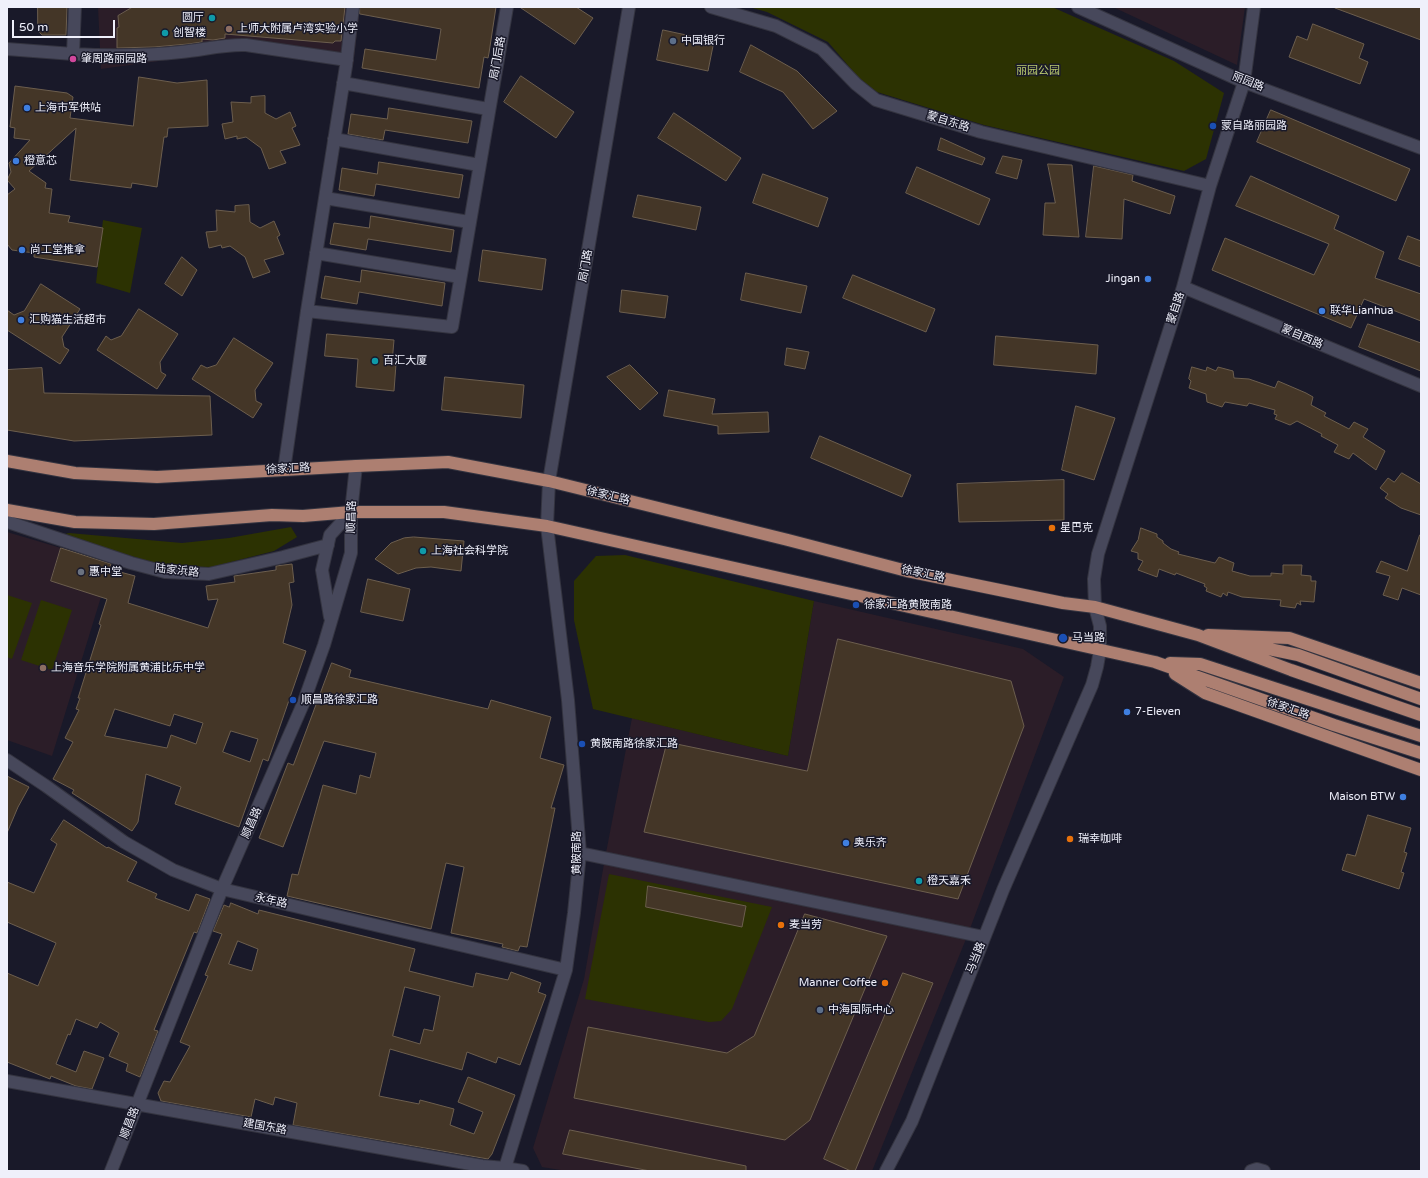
<!DOCTYPE html>
<meta charset="utf-8">
<style>
body{margin:0}
#map{position:relative;width:1428px;height:1178px;overflow:hidden;background:#191929;font-family:"Varela Round",sans-serif}
canvas{display:block}
.frame{position:absolute;inset:0;border:8px solid #eff0fb;pointer-events:none}
.scale{position:absolute;left:12px;top:20px;width:103px;height:18px;box-sizing:border-box;border:2px solid #eff0fb;border-top:0;padding-left:5px;font-size:12px;line-height:14px;white-space:nowrap;color:#eff0fb;-webkit-text-stroke:3px #191929;paint-order:stroke}
</style>
<div id="map">
<canvas width="1428" height="1178"></canvas>
<div class="frame"></div>
<div class="scale">50 m</div>
</div>
<script>
const context = document.querySelector('canvas').getContext('2d');
context.lineJoin = 'round';
function fill(path, color) {
  context.fillStyle = color;
  context.fill(path, 'evenodd');
}
function strokePath(path, color, width, dash) {
  context.strokeStyle = color;
  context.lineWidth = width;
  context.lineCap = dash ? 'butt' : 'round';
  context.setLineDash(dash || []);
  context.stroke(path);
}
function drawText(font, color, halo, rows, align = 'center') {
  context.font = font + ' "Varela Round","Noto Sans SC",sans-serif';
  context.lineWidth = 3;
  context.setLineDash([]);
  context.textBaseline = 'middle';
  context.strokeStyle = halo;
  context.fillStyle = color;
  for (const [text, x, y, turn = 0] of rows) {
    context.save();
    context.translate(x, y);
    context.rotate((+turn || 0) * Math.PI / 180);
    context.textAlign = isNaN(turn) ? turn : align;
    if (halo) context.strokeText(text, 0, 0);
    context.fillText(text, 0, 0);
    context.restore();
  }
}
fill(new Path2D(`
 M98 7H360L353 67 238 50 101 69Z
 M1113 7H1245L1237 65Z
 M7 532 61 548 51 581 101 597 52 756 7 740Z
 M814 601 1023 649 1064 677 968 934 872 1171H567L542 1167 533 1148 584 979 605 858 632 718 788 756Z`), '#2b1d28');
fill(new Path2D(`
 M749 7H1052L1174 61 1224 93 1206 159 1184 171 984 125 877 92 858 77 828 42 767 12Z
 M103 220 142 228 130 293 96 283Z
 M291 527 297 537 274 551 211 567 165 566 61 535 69 533 182 543 229 538Z
 M625 555 814 601 788 756 593 709 574 620V581L596 556Z
 M7 595 32 603 12 659 7 657Z
 M41 600 72 610 52 670 21 660Z
 M609 874 772 907 732 1009 721 1021 709 1022 585 999Z`), '#2c3202');
const building = new Path2D(`
 M38 7H67L66 35H42L38 31Z
 M133 7H345L341 41H335L333 43 225 34V38L213 40 202 39V42L188 44 154 47 117 48V28L119 27 118 16Z
 M360 7H496L489 53 488 58 484 57 479 88 362 68 365 49 436 60 441 29 360 14Z
 M520 7H576L593 18 575 44Z
 M1335 7H1421V40L1335 8Z
 M1313 24 1364 44 1359 58 1368 62 1360 84 1289 57 1297 36 1307 40Z
 M663 30 714 41 708 71 657 60Z
 M751 45 797 71 837 111 813 129 783 92 740 72Z
 M521 76 574 112 556 138 504 102Z
 M139 77 177 83 207 80 208 126 168 128 167 137H164L157 187 132 183 131 188 70 180 76 128 29 171 46 183 45 188 52 189 49 213 70 216 68 222 103 228 97 267 34 257V253L12 250 7 244V195L15 189 7 180 11 172 9 163 30 140 14 138 15 128 10 127 15 86 67 93 73 97 70 118 133 126Z
 M265 96V113L276 119 290 112 296 126 292 128 300 145 280 151 286 163 269 169 261 148 246 137 237 139V136L225 139 222 124 233 122 231 102 251 103V97Z
 M389 108 472 121 468 143 385 130 383 140 348 134 351 114 387 119Z
 M1271 110 1410 169 1396 201 1257 142Z
 M674 113 741 158 726 181 658 138Z
 M941 138 985 158 982 165 938 150Z
 M1003 156 1022 160 1017 179 996 173Z
 M379 162 463 175 459 198 376 184 374 196 339 190 342 168 377 174Z
 M1048 164 1072 165 1079 237 1043 235 1045 203H1055Z
 M1094 166 1133 175 1132 181 1175 196 1170 214 1124 199 1122 239 1086 237Z
 M917 167 990 199 979 225 906 193Z
 M763 174 828 198 818 227 753 203Z
 M1251 176 1339 216 1334 229 1384 252 1375 278 1421 294V321L1364 299 1351 328 1212 270 1225 238 1314 275 1329 244 1236 206Z
 M638 195 701 207 696 230 633 217Z
 M249 205 250 222 260 228 274 221 280 235 277 237 284 254 264 260 270 272 253 278 245 257 230 246 222 248 221 245 209 248 206 232 217 231 216 210 235 212V206Z
 M371 216 454 230 451 252 368 239 366 250 330 244 334 223 369 228Z
 M1408 236 1421 241V267L1399 259Z
 M483 250 546 259 542 290 479 281Z
 M182 257 197 270 182 296 165 284Z
 M362 270 445 283 442 306 359 292 357 304 321 298 325 276 360 282Z
 M746 273 807 286 801 313 741 300Z
 M853 275 935 309 926 332 843 298Z
 M41 284 80 309 62 337 64 347 69 350 60 364 7 330V310L14 315 24 311Z
 M622 290 668 296 665 318 620 312Z
 M139 309 178 334 160 362 161 372 166 375 157 389 97 350 106 336 111 340 121 336Z
 M1368 324 1421 343V371L1359 347Z
 M327 334 394 340 392 363 396 364 394 391 356 387 358 359 325 356Z
 M996 336 1098 345 1096 374 994 365Z
 M234 338 273 363 255 390 256 401 262 404 253 418 192 379 201 365 207 368 216 365Z
 M787 348 809 352 805 369 785 365Z
 M630 365 658 393 640 410 607 377Z
 M1192 367 1206 371 1207 367 1216 371 1218 367 1233 371 1234 378 1249 379 1275 388 1278 381 1306 393 1313 397 1311 405 1326 413 1324 416 1349 429 1354 422 1368 429 1363 437 1385 451 1376 470 1353 453 1349 459 1334 452 1338 445 1321 436 1322 434 1297 421 1290 425 1275 419 1277 415 1274 414 1275 410 1249 403 1247 406 1225 402 1222 407 1207 402 1206 394 1189 388 1191 381 1189 379Z
 M42 368 44 393 210 396 212 435 74 441 7 430V370Z
 M445 377 524 385 521 418 442 410Z
 M669 390 715 399 712 414 768 412 769 432 718 434V426L664 416Z
 M1076 406 1115 418 1094 480 1062 470Z
 M820 436 911 475 902 497 811 458Z
 M1402 473 1421 484V515L1401 508 1385 498 1388 494 1380 488 1388 478 1394 482Z
 M1064 480V520L959 522 957 484Z
 M1141 528 1157 534V537L1163 541V543L1171 549 1179 552 1178 554 1215 563 1219 557 1234 563 1232 571 1250 576H1271V573L1283 574V565H1302L1301 575 1311 576V581H1316L1314 602 1300 601 1301 605 1297 603 1295 608 1280 606 1281 600 1242 597 1228 592 1227 596 1223 593 1221 597 1206 591 1207 588 1204 586 1205 584 1176 573 1175 575 1159 569 1157 577 1138 570 1143 561 1138 559V553L1131 551 1138 540Z
 M1420 535H1421V595L1402 588 1398 600 1383 595 1390 576 1376 572 1381 561 1407 571Z
 M414 537 464 541 461 571 431 567 416 568 398 574 375 559 391 543 404 538Z
 M61 548 111 564 109 569 135 576 128 603 208 628 218 599 208 600 206 586 235 582 234 576 276 570V566L292 564 294 582 289 583 292 605 283 643 306 651 268 761 263 759 239 827 175 804 181 787 146 774 138 822 132 831 72 793 74 790 53 779 73 742 65 738 79 710 76 709 80 698H78L101 625 99 624 107 599 51 581ZM115 709 170 726 174 714 203 723 196 744 171 735 167 748 105 736ZM231 731 258 739 250 762 223 752Z
 M368 579 410 589 403 621 361 612Z
 M838 639 1011 681 1024 726 958 899 644 832 667 742 807 771Z
 M332 663 351 670 349 677 488 709 491 700 551 717 540 758 564 765 551 808H555L527 947 520 946 518 951 502 947 503 944 451 933 464 867 446 863 431 929 287 896 292 874 298 875 323 785 356 794 360 775 370 778 376 753 324 741 283 847 259 838 288 763 293 765Z
 M7 776 29 787 18 807 7 833Z
 M1368 815 1411 828 1404 852 1407 853 1401 872 1404 873 1399 889 1342 870 1347 854 1355 856Z
 M64 820 107 848 108 847 137 862 127 881 157 894 155 898 189 911 196 894 210 899 197 933 194 932 154 1030 158 1031 140 1077 126 1071 128 1064 109 1056 119 1033 100 1022 97 1028 76 1019 70 1035 68 1034 56 1064 76 1072 84 1051 104 1058 92 1089 76 1086 51 1076 50 1079 7 1062V973L38 986 56 943 7 922V882L34 893 57 844 51 840Z
 M648 886 746 906 742 927 646 907Z
 M231 903 258 914 259 910 415 949 409 971 473 987 476 973 508 980 511 972 541 983 538 992 546 995 520 1065 498 1057 496 1063 467 1052 462 1070 390 1049 379 1096 419 1104 420 1100 454 1109 450 1125 474 1134 483 1112 458 1102 468 1077 515 1095 492 1154 488 1159 293 1125 297 1103 275 1097 273 1105 255 1099 251 1117 161 1101 158 1093 164 1081 170 1082 190 1046 180 1042 208 976 205 975 222 934 213 931 224 905 229 907ZM238 941 258 949 252 971 229 964ZM405 987 440 996 433 1031 424 1029 420 1044 393 1036Z
 M805 914 887 936 810 1120 785 1140 574 1098 588 1027 727 1053 754 1036Z
 M903 973 933 983 855 1171H851L824 1159Z
 M570 1130 746 1166V1171H650L563 1154Z`);
fill(building, '#443627');
strokePath(building, '#6c5e4e', 1);
const minor = new Path2D(`
 M711 7 776 26 822 49 856 84 876 100 981 132 1210 186
 M1078 7 1244 82 1421 148
 M7 49 73 54 75 7
 M73 54C109 56 145 56 181 52 203 50 224 44 246 45L347 60
 M343 83 488 109
 M334 139 479 165
 M325 198 469 222
 M316 253 460 277
 M1183 287 1421 386
 M307 311 452 327 507 7
 M284 470 307 311 346 66 353 7
 M7 520 11 523 131 563 165 572 209 574 283 557 328 545
 M330 617 322 570 330 535 351 512
 M7 760 46 786 124 842 173 870 222 889 566 970
 M580 853 984 937
 M7 1081 482 1166 505 1168 523 1171
 M111 1171 222 889 303 704 324 645 351 553V512L356 466
 M504 1171 566 970 574 913 580 853 568 700 547 526 549 481 629 7
 M886 1171 912 1121 1003 890 1092 685 1097 667 1100 650V626L1095 607 1094 579 1098 554 1183 287 1210 186 1244 82 1254 7
 M1251 1171 1257 1169 1264 1171`);
const major = new Path2D(`
 M7 461 75 473 157 477 356 466 448 462 549 481 788 540 907 571 1063 603 1095 607 1198 635 1291 670 1421 715
 M7 510 75 522 154 524 272 515 303 516 351 512H444L547 526 1155 662 1334 725 1421 753
 M1208 635 1289 638 1421 683
 M1235 642 1298 655 1421 699
 M1170 663 1200 664 1421 736
 M1175 674 1205 693 1421 770`);
strokePath(minor, '#343440', 14);
strokePath(major, '#343440', 14);
strokePath(minor, '#47485b', 12);
strokePath(major, '#ad7f71', 12);
for (const [x, y, r, color] of [
 [212,18,4,"#0f9aa8"],
 [229,29,4,"#8d6e63"],
 [165,33,4,"#0f9aa8"],
 [673,41,4,"#5c6f8a"],
 [73,59,4,"#d1479c"],
 [27,108,4,"#3f7fe0"],
 [1213,126,4,"#1a4fb4"],
 [16,161,4,"#3f7fe0"],
 [22,250,4,"#3f7fe0"],
 [1148,279,4,"#3f7fe0"],
 [1322,311,4,"#3f7fe0"],
 [21,320,4,"#3f7fe0"],
 [375,361,4,"#0f9aa8"],
 [1052,528,4,"#e8710a"],
 [423,551,4,"#0f9aa8"],
 [81,572,4,"#6b7280"],
 [856,605,4,"#1a4fb4"],
 [1063,638,5,"#1a4fb4"],
 [43,668,4,"#8d6e63"],
 [293,700,4,"#1a4fb4"],
 [1127,712,4,"#3f7fe0"],
 [582,744,4,"#1a4fb4"],
 [1403,797,4,"#3f7fe0"],
 [1070,839,4,"#e8710a"],
 [846,843,4,"#3f7fe0"],
 [919,881,4,"#0f9aa8"],
 [781,925,4,"#e8710a"],
 [885,983,4,"#e8710a"],
 [820,1010,4,"#5c6f8a"]
]) {
  const dot = new Path2D();
  dot.arc(x, y, r, 0, 2 * Math.PI);
  context.fillStyle = color;
  context.fill(dot);
  strokePath(dot, '#191929', 1.5);
}
drawText('11px', '#eff0fb', '#191929', [
 ["圆厅",204,18,"right"],
 ["上师大附属卢湾实验小学",237,29],
 ["创智楼",173,33],
 ["中国银行",681,41],
 ["肇周路丽园路",81,59],
 ["上海市军供站",35,108],
 ["蒙自路丽园路",1221,126],
 ["橙意芯",24,161],
 ["尚工堂推拿",30,250],
 ["Jingan",1140,279,"right"],
 ["联华Lianhua",1330,311],
 ["汇购猫生活超市",29,320],
 ["百汇大厦",383,361],
 ["星巴克",1060,528],
 ["上海社会科学院",431,551],
 ["惠中堂",89,572],
 ["徐家汇路黄陂南路",864,605],
 ["马当路",1072,638],
 ["上海音乐学院附属黄浦比乐中学",51,668],
 ["顺昌路徐家汇路",301,700],
 ["7-Eleven",1135,712],
 ["黄陂南路徐家汇路",590,744],
 ["Maison BTW",1395,797,"right"],
 ["瑞幸咖啡",1078,839],
 ["奥乐齐",854,843],
 ["橙天嘉禾",927,881],
 ["麦当劳",789,925],
 ["Manner Coffee",877,983,"right"],
 ["中海国际中心",828,1010]
], 'left');
drawText('11px', '#eff0fb', '#191929', [
 ["局门后路",498,58,-80],
 ["丽园路",1248,82,22],
 ["蒙自东路",948,122,17],
 ["局门路",586,266,-80],
 ["蒙自路",1176,308,-72],
 ["蒙自西路",1302,337,23],
 ["徐家汇路",288,469,-3],
 ["徐家汇路",608,496,14],
 ["顺昌路",352,517,-88],
 ["陆家浜路",177,571,6],
 ["徐家汇路",923,574,12],
 ["徐家汇路",1288,709,19],
 ["顺昌路",252,823,-66],
 ["黄陂南路",577,853,-90],
 ["永年路",271,901,13],
 ["马当路",976,958,-68],
 ["顺昌路",130,1123,-69],
 ["建国东路",265,1127,10]
]);
drawText('11px', '#bccc6f', '#191929', [
 ["丽园公园",1038,71]
]);
</script>
